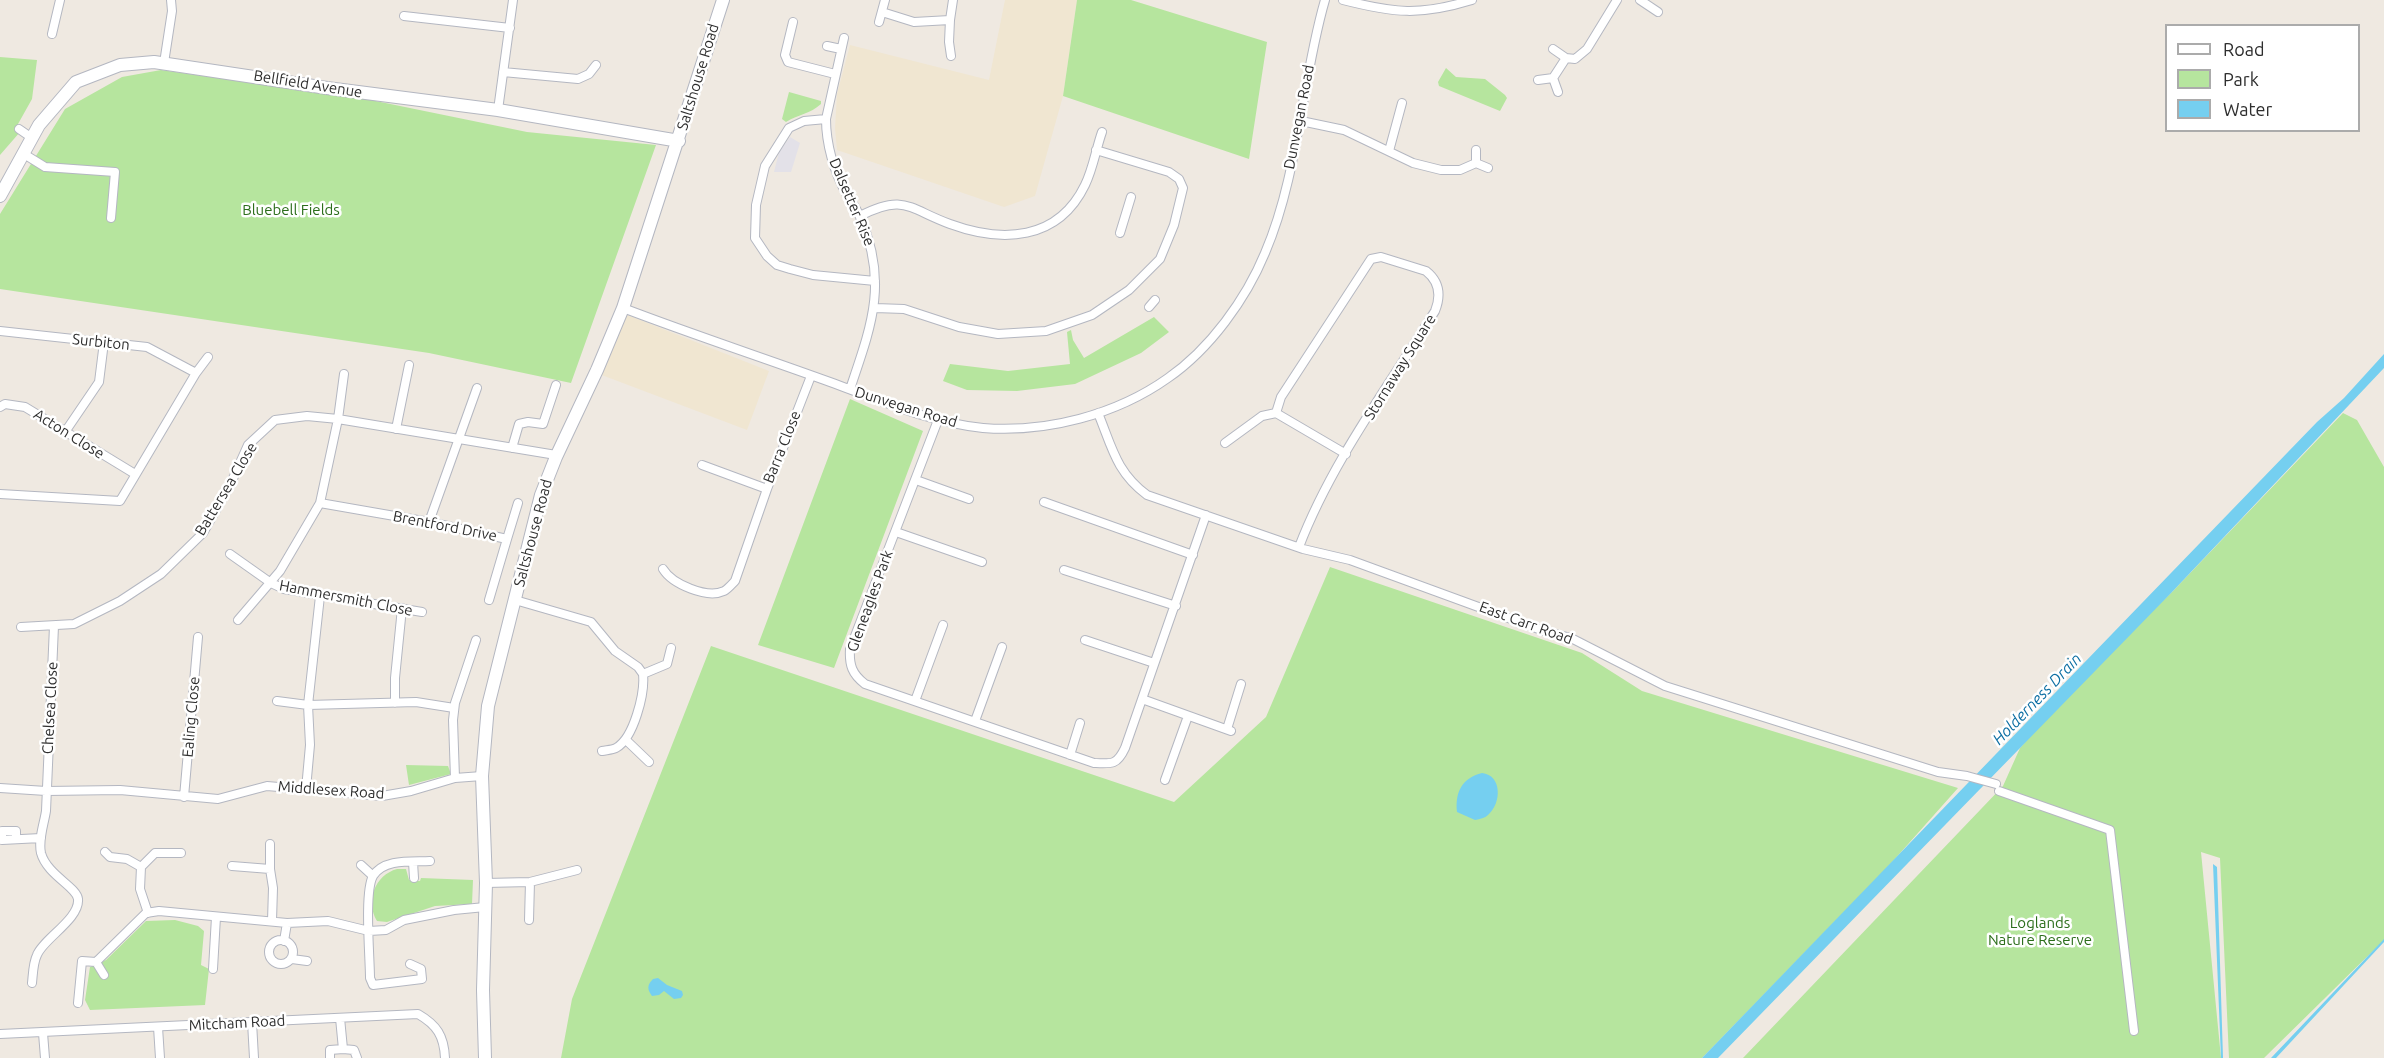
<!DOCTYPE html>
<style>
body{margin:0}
#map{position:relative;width:2384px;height:1058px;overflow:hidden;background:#efe9e1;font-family:Ubuntu,sans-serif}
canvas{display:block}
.legend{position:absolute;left:2165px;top:24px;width:195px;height:108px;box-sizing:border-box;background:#fff;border:2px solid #ababab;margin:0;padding:8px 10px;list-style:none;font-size:18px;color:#2e2e2e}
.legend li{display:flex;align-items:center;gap:12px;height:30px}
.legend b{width:30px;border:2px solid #ababab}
</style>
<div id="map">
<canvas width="2384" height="1058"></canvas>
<ul class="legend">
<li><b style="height:8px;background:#fff"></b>Road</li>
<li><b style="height:16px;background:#b6e59e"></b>Park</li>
<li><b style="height:16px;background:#75cff0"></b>Water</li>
</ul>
</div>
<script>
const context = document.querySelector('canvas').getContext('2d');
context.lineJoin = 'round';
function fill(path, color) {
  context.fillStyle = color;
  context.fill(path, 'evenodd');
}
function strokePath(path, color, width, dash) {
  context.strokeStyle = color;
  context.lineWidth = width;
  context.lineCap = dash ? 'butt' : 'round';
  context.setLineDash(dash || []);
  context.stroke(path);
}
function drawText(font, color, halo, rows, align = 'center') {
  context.font = font + ' Ubuntu,sans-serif';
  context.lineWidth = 5;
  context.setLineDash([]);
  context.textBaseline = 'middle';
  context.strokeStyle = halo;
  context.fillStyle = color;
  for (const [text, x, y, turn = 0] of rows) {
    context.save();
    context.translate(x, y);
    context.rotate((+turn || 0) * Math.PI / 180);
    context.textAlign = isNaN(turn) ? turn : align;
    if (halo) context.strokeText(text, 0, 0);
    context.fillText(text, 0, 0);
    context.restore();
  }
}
fill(new Path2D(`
 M790 137 800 143 791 172H774L779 152Z`), '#e3e1e8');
fill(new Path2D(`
 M1005 0H1077L1063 96 1035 196 1004 207 837 150 835 128 837 94 850 45 989 80Z
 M625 314 769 371 747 430 599 374Z`), '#f0e6d1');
fill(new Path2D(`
 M1077 0H1131L1267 42 1249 159 1063 96Z
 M0 57 37 60 32 99 18 124 20 132 0 155Z
 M1446 68 1456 77 1485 79 1505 95 1507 98 1500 111 1439 86 1438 82Z
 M161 70 361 98 527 132 656 145 571 383 429 353 0 289V214L65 109 122 77Z
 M789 92 821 101V104C810 114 799 114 786 122L782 119Z
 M1154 317 1169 332 1141 353 1075 384 1017 391 967 390 943 381 950 364 1008 371 1070 364 1067 332 1071 330 1073 340 1084 358Z
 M850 399 923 431 834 668 758 645Z
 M2343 413 2357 420 2384 467V940L2264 1058H2229L2220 858 2201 852 2221 1058H1743L2003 786 2020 748 2071 689 2173 591Z
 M1330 567 1582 653 1642 691 1958 788 1885 870 1702 1058H561L572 999 711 646 1174 802 1266 717Z
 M406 765 448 766 451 774 409 785Z
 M397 869H406L409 880 420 881 421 878 473 880 472 904 435 906 387 922 377 921C365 901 375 875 397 869Z
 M175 920 198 926 204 931 201 965 209 969 205 1005 90 1010 85 1000 90 967 106 960 146 921Z`), '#b6e59e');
fill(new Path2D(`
 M2384 354V368L2173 591 1718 1058H1702L2317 422 2344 398Z
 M1482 773C1502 775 1502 803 1488 815 1485 818 1480 819 1475 820L1457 812C1455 792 1462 778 1482 773Z
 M2213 864 2217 867 2223 1058H2221Z
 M2384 939V942L2276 1058H2271Z
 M658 978 667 985 682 991 683 995 681 998 674 999 664 991 659 995 652 996C647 989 647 985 653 979Z`), '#75cff0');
const street = new Path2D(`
 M1343 0C1394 13 1420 16 1472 0
 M1640 0 1658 12
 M882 12 914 22 950 20 953 0
 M404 16 510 28
 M950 20 949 42 951 56
 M793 22 785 55 788 62 835 74
 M879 22 885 0
 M52 34 60 0
 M844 38 826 119C826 144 834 172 846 193 851 201 857 209 860 217 889 282 871 327 850 389
 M827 46 841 49
 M1553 49 1566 58 1575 59 1587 49 1617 0
 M164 63 172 11 171 0
 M503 72 578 79 589 74 596 65
 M1553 78 1566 58
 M1538 80 1553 78 1558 92
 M498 110 513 0
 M826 119 804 121 789 128 765 166 756 205 755 238 767 256 777 265 790 269 813 275 875 281
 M1301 121 1344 130 1413 163 1441 170H1460L1476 163
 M19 129 32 138
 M1476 150V163L1488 168
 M1389 151 1402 103
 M24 154 45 167 115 172 111 218
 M860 216C904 193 909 209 950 224 1002 243 1058 241 1085 185 1093 169 1096 149 1102 132
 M1120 233 1131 197
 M1149 307 1155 300
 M623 308C691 334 761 357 830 382 879 400 931 423 983 428 1046 433 1116 415 1168 378 1210 349 1246 299 1265 253 1299 174 1301 82 1325 0
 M875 308 904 309 959 327 998 334 1046 331 1092 315 1129 290 1160 259 1174 225 1183 188 1179 179 1169 172 1096 150
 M0 331 147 347 196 373 120 501 0 494
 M196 373 208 357
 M0 407 5 404 25 407 135 474
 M1098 413C1112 447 1116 472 1147 495L1303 549 1350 560 1544 631 1571 638 1665 686 1938 772 1967 776 1996 784
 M1276 413 1281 397 1371 259 1381 257 1426 271C1440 282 1441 296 1435 311 1388 387 1331 463 1299 547
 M938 420 850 649C849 665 852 674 865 684L1094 763C1112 764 1117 765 1125 748L1206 515
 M396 429 409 365
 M65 432 99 382 104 342
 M1225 443 1262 416 1276 413 1346 454
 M512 448 519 424 528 422 543 424 556 385
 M702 465 767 489 811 376
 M916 480 969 499
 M1044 502 1193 555
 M320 503 429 522 507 539 489 600
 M429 522 477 388
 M896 532 982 562
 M507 539 518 503
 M230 554 271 583 284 589 422 612
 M663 569C672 584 707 599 724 591 728 589 732 584 735 581L767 489
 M1064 570 1176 606
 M515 600 591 622 615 651 638 667 643 674C645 693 634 738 616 748 612 750 607 750 602 751
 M238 620 280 571 320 503 338 419 344 374
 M21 627 74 624 120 601 161 574 203 533 231 483 248 445 275 420 307 416 338 419 556 455
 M1085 640 1154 663
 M643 674 667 664 671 648
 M1142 699 1231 731
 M277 701 308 705 416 702 454 708
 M915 701 943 625
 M395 703V678L402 608
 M975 721 1002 647
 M1227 729 1241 684
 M626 740 649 762
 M1070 755 1080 723
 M455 778 453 720 455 703 476 640
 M1165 780 1188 716
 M0 788 46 791 120 790 218 799 267 786 382 796 411 791 455 778 482 776
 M306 789 310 745 308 705 320 596
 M1999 791 2110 830 2134 1031
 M184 797 198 637
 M16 839V831H2V840L41 838
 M105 852 110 857 127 859 141 867 140 889 148 913
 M413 862 414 878
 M361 865 373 876
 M232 866 270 869 273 888 272 921
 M141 867 155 853H181
 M270 869V844
 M486 883 530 882 577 870
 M529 920 530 882
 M269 952a12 12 0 1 1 24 0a12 12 0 1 1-24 0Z
 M284 941 287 923
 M292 959 307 961
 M410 964 421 969 422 979 373 985 370 978C370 957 364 892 373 876 384 858 413 862 430 861
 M213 969 216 917
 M104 975 96 962 146 913 159 911 287 923 328 921 369 931 386 930 404 920 454 910 485 907
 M32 983C33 974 33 963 37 955 43 939 80 919 78 899 77 887 47 875 41 853 38 840 44 824 46 811L54 626
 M78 1003 82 961 96 962
 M252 1022 254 1058
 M158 1027 160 1058
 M43 1033 45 1058
 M0 1034 418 1014C437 1025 444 1036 445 1058
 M343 1049 354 1050 357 1058
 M330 1058V1050L343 1049 340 1018`);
const secondary = new Path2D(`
 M0 196 39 125 76 82 120 65 154 62 327 88 498 110 679 141
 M485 1058 483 990 486 883 482 776 488 706 541 495 556 457 597 370 623 308 723 0`);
strokePath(street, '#b4b7c1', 10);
strokePath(secondary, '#b4b7c1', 14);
strokePath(street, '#fff', 8);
strokePath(secondary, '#fff', 12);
drawText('15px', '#2e2e2e', '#fff', [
 ["Saltshouse Road",698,77,-73],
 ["Bellfield Avenue",308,84,9],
 ["Dunvegan Road",1299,117,-79],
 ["Dalsetter Rise",852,202,67],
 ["Surbiton",101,342,6],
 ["Stornaway Square",1400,367,-58],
 ["Dunvegan Road",906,407,17],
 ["Acton Close",69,434,32],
 ["Barra Close",782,447,-68],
 ["Battersea Close",226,489,-59],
 ["Brentford Drive",445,526,11],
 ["Saltshouse Road",533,533,-75],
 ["Hammersmith Close",346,598,11],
 ["Gleneagles Park",870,601,-70],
 ["East Carr Road",1526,623,20],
 ["Chelsea Close",50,708,-87],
 ["Ealing Close",191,717,-85],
 ["Middlesex Road",331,790,4],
 ["Mitcham Road",237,1023,-3]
]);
drawText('15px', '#2c6e1b', '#fff', [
 ["Bluebell Fields",291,210],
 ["Loglands",2040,923],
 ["Nature Reserve",2040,940]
]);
drawText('italic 16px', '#0d6fa3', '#fff', [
 ["Holderness Drain",2037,699,-46]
]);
</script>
